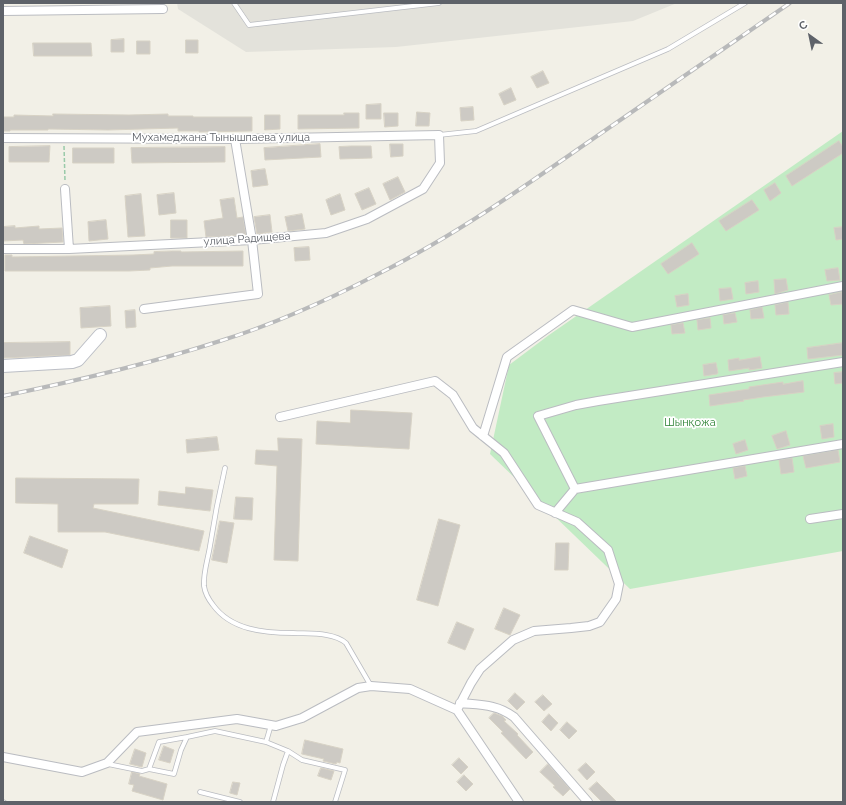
<!DOCTYPE html>
<meta charset="utf-8">
<style>
body{margin:0}
#map{position:relative;width:846px;height:805px;overflow:hidden;background:#f2f0e7;font-family:Raleway,sans-serif}
canvas{display:block}
.frame{position:absolute;inset:0;border:4px solid #5e6269;pointer-events:none}
.north{position:absolute;left:790px;top:16px;width:40px;height:40px;-webkit-text-stroke:3px #fff;paint-order:stroke;rotate:327deg;font-size:11px;font-weight:700;line-height:16px;text-align:center;color:#5e6269}
.north::after{content:'';display:block;margin:auto;width:14px;height:18px;background:#5e6269;clip-path:polygon(50% 0,100% 100%,50% 72%,0 100%)}
</style>
<div id="map">
<canvas width="846" height="805"></canvas>
<div class="frame"></div>
<div class="north">С</div>
</div>
<script>
const context = document.querySelector('canvas').getContext('2d');
context.lineJoin = 'round';
function fill(path, color) {
  context.fillStyle = color;
  context.fill(path, 'evenodd');
}
function strokePath(path, color, width, dash) {
  context.strokeStyle = color;
  context.lineWidth = width;
  context.lineCap = dash ? 'butt' : 'round';
  context.setLineDash(dash || []);
  context.stroke(path);
}
function drawText(font, color, halo, rows, align = 'center') {
  context.font = font + ' Raleway,sans-serif';
  context.lineWidth = 3.5;
  context.setLineDash([]);
  context.textBaseline = 'middle';
  context.strokeStyle = halo;
  context.fillStyle = color;
  for (const [text, x, y, turn = 0] of rows) {
    context.save();
    context.translate(x, y);
    context.rotate((+turn || 0) * Math.PI / 180);
    context.textAlign = isNaN(turn) ? turn : align;
    if (halo) context.strokeText(text, 0, 0);
    context.fillText(text, 0, 0);
    context.restore();
  }
}
fill(new Path2D(`
 M177 3H677L633 21 396 47 246 52 178 9Z`), '#e3e2db');
fill(new Path2D(`
 M843 131V551L630 589 490 454 509 365 549 335Z`), '#c2ebc4');
const building = new Path2D(`
 M124 39V52H111V40Z
 M186 40H198V53H186Z
 M137 41H150V54H137Z
 M33 43H91L92 56H34Z
 M543 71 549 83 537 88 531 77Z
 M511 88 516 100 504 105 499 94Z
 M381 104V119H366V105Z
 M473 107 474 120 461 121 460 108Z
 M417 112 430 113 429 126H416Z
 M344 113H359V128L298 129V115H344Z
 M384 113H398V126L385 127Z
 M53 114 129 115 168 114V116H193V117H252V131L199 132V131H178V128L108 130 48 129V130H10V131H3V117H14V115L53 116Z
 M265 115H280V129L265 130Z
 M839 141 843 147V153L792 186 786 176Z
 M320 144 321 157 265 160 264 148Z
 M390 144H403V156L391 157Z
 M50 146 49 162H9V147Z
 M351 146H371L372 158 340 159 339 147Z
 M225 147V162L132 163 131 148Z
 M73 148H114V163H73Z
 M265 169 268 185 253 187 251 171Z
 M398 177 405 192 390 200 383 184Z
 M775 183 781 193 770 201 764 190Z
 M369 188 376 204 362 210 355 194Z
 M174 193 176 213 159 215 157 195Z
 M141 194 145 236 128 237 125 196Z
 M340 194 345 210 331 215 326 200Z
 M234 198 237 218 243 217 246 235 206 237 204 221 223 218 220 200Z
 M752 200 759 210 726 231 719 221Z
 M302 214 305 229 288 231 285 217Z
 M270 215 272 232 257 234 254 217Z
 M106 220 108 239 89 241 88 222Z
 M171 220H187V238H171Z
 M15 226V228L39 226V229L62 228 63 242 24 244 23 240 3 241V227Z
 M843 227V239L836 240 834 228Z
 M692 243 699 254 668 274 661 264Z
 M309 247 310 260 295 261 294 248Z
 M172 251H181V252L243 251V266H172L150 268V270L129 271H5V255H12V257L133 255 154 254V252Z
 M838 268 840 280 827 281 825 270Z
 M786 279 788 290 775 294 774 280Z
 M758 281 759 292 746 294 745 283Z
 M731 288 733 299 720 301 719 289Z
 M842 292 843 304 831 305 829 295Z
 M688 294 689 305 677 307 675 296Z
 M788 302 789 314 776 315 775 305Z
 M110 306 111 326 81 328 80 308Z
 M762 307 764 318 751 319 750 310Z
 M135 310 136 327 126 328 125 311Z
 M735 313 737 322 724 324 723 315Z
 M710 318 711 328 698 330 697 320Z
 M683 323 685 333 672 334 671 325Z
 M70 342V355L3 358V343Z
 M843 343V355L808 359 807 348Z
 M760 357 762 368 749 370V368L729 371 728 360 739 358V360Z
 M716 363 718 373 717 374 704 376 703 365Z
 M843 372V383L835 384 834 373Z
 M803 381 804 392 763 397 743 400 744 401 710 406 709 395 749 389V387L783 382V384Z
 M351 410 412 413 409 449 316 444 317 421 350 423Z
 M833 424 834 437 822 439 820 426Z
 M786 431 790 445 777 449 772 436Z
 M217 437 219 450 187 453 186 440Z
 M278 438 302 439 298 561 274 560 277 466 255 464 256 450 278 451Z
 M745 440 748 450 736 454 733 444Z
 M838 450 840 462 806 468 803 456Z
 M792 458 794 472 781 474 779 460Z
 M745 466 747 476 735 479 733 468Z
 M16 478 139 479 138 504H94L93 508 204 531 199 551 105 532H58V504L16 503Z
 M186 487 213 490 210 511 158 505 159 491 185 494Z
 M236 497 253 498 252 520 234 519Z
 M439 519 460 525 438 606 417 600Z
 M220 521 234 523 227 563 212 560Z
 M30 536 68 550 62 568 24 553Z
 M556 543H569L568 570H555Z
 M504 608 520 615 510 635 495 629Z
 M457 622 474 629 465 650 448 643Z
 M515 693 525 702 517 710 508 701Z
 M543 695 552 704 544 711 535 702Z
 M494 713 502 716 506 720 504 721 518 734 517 735 533 752 526 759 501 733 503 732 489 718Z
 M549 714 558 723 551 731 542 722Z
 M567 722 577 731 569 739 560 730Z
 M305 740 343 749 340 763 337 762 336 764 323 761 324 759 302 754Z
 M164 746 174 750 170 763 159 760Z
 M135 749 146 753 142 767 130 764Z
 M459 758 468 767 461 774 452 765Z
 M586 763 595 772 587 780 578 770Z
 M548 764 570 789 563 796 553 787 555 786 540 772Z
 M321 768 334 771 331 780 318 776Z
 M132 772 140 774 139 776 167 784 163 800 132 791 134 785 129 784Z
 M464 775 473 784 466 791 457 782Z
 M233 782 240 783 237 795 230 793Z
 M597 782 617 802H602L589 789Z`);
fill(building, '#cdcac4');
strokePath(building, '#d7d2c5', 1);
const lane = new Path2D(`
 M234 3 249 25 439 3
 M439 135 476 131 668 49 745 3
 M225 468C219 494 214 520 210 546 208 559 203 573 204 586 205 593 209 600 213 605 231 630 264 633 293 633 310 634 333 632 346 643L371 686
 M271 725 266 742 288 751 302 760 345 770 335 802
 M187 737 159 742 149 769 174 774 181 750 187 737 215 731 266 742
 M108 764 142 771 149 769
 M200 792 240 802
 M273 802 283 765 288 751`);
const street = new Path2D(`
 M3 11 163 9
 M3 138 235 139 439 135 440 163 423 189 367 219 326 233 252 240 69 249H3
 M65 189 69 249
 M144 309 258 294 252 240 235 139
 M280 417 435 381 453 395 473 428 504 453 538 505 577 522 608 550 619 584 616 599 600 622 589 626 571 628 534 631 513 640 480 669 471 683 457 710
 M483 436 507 357 573 310 632 327 843 286
 M575 489 843 444
 M555 513 575 489 538 416 576 405 598 401 843 362
 M810 519 843 514
 M460 703C480 705 497 704 514 717L588 802
 M3 757 82 772 107 763 137 732 237 719 276 726 302 718 358 688 371 686 410 689 457 710 519 802`);
const secondary = new Path2D(`
 M3 366 72 362 78 360 100 335`);
strokePath(lane, '#babcc1', 5.5);
strokePath(street, '#babcc1', 10);
strokePath(secondary, '#bcbfc6', 14);
strokePath(new Path2D(`
 M64 146 65 181`), '#99caa9', 1.5, [4, 2]);
strokePath(lane, '#fff', 4);
strokePath(street, '#fff', 8);
strokePath(secondary, '#fff', 12);
const rail = new Path2D(`
 M3 396C76 381 149 364 220 341 275 324 328 300 380 273 452 237 518 191 584 145 653 98 721 50 790 3
 M3 801 5 802`);
strokePath(rail, '#b8b9ba', 4);
strokePath(rail, '#fff', 2.5, [8]);
drawText('11px', '#5e6269', '#fff', [
 ["Мухамеджана Тынышпаева улица",221,138],
 ["улица Радищева",247,239,-4]
]);
drawText('11px', '#2c8134', '#fff', [
 ["Шынқожа",690,423]
]);
</script>
